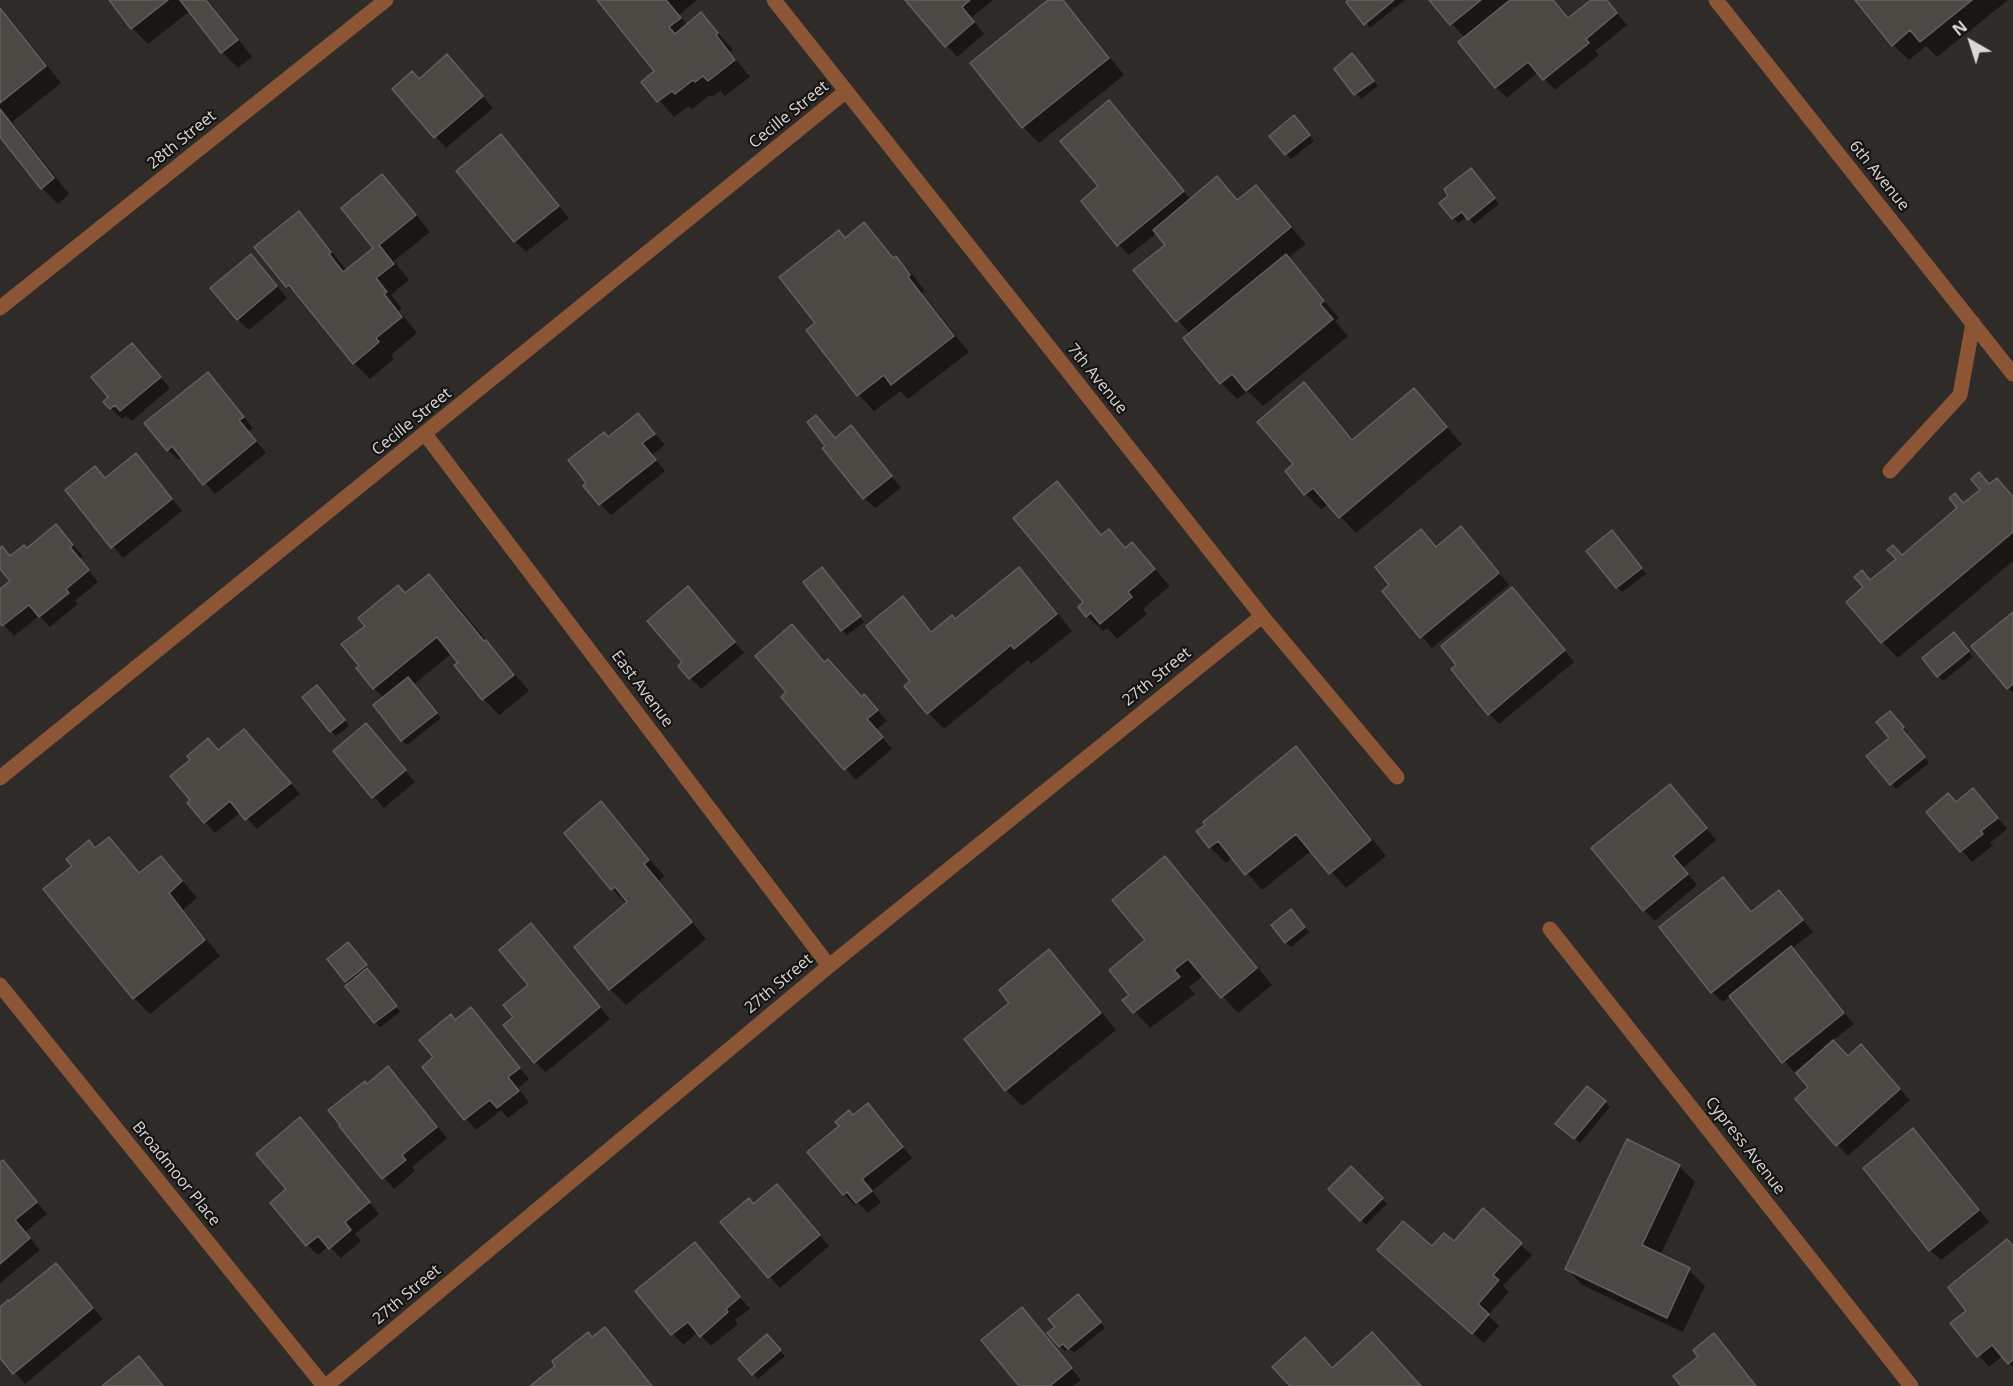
<!DOCTYPE html>
<style>
body{margin:0}
#map{position:relative;width:2013px;height:1386px;overflow:hidden;background:#2f2b28;font-family:"Open Sans",sans-serif}
canvas{display:block}
.north{position:absolute;left:1941px;top:12px;width:60px;height:60px;-webkit-text-stroke:4px #161412;paint-order:stroke;rotate:321deg;font-size:16px;font-weight:700;line-height:24px;text-align:center;color:#dad7d5}
.north::after{content:'';display:block;margin:auto;width:21px;height:27px;background:#dad7d5;clip-path:polygon(50% 0,100% 100%,50% 72%,0 100%)}
</style>
<div id="map">
<canvas width="2013" height="1386"></canvas>
<div class="north">N</div>
</div>
<script>
const context = document.querySelector('canvas').getContext('2d');
context.lineJoin = 'round';
function fill(path, color) {
  context.fillStyle = color;
  context.fill(path, 'evenodd');
}
function strokePath(path, color, width, dash) {
  context.strokeStyle = color;
  context.lineWidth = width;
  context.lineCap = dash ? 'butt' : 'round';
  context.setLineDash(dash || []);
  context.stroke(path);
}
function drawText(font, color, halo, rows, align = 'center') {
  context.font = font + ' "Open Sans",sans-serif';
  context.lineWidth = 4.5;
  context.setLineDash([]);
  context.textBaseline = 'middle';
  context.strokeStyle = halo;
  context.fillStyle = color;
  for (const [text, x, y, turn = 0] of rows) {
    context.save();
    context.translate(x, y);
    context.rotate((+turn || 0) * Math.PI / 180);
    context.textAlign = isNaN(turn) ? turn : align;
    if (halo) context.strokeText(text, 0, 0);
    context.fillText(text, 0, 0);
    context.restore();
  }
}
fill(new Path2D(`
 M110 0H208L252 57 238 68 222 52 190 11 148 44 132 28Z
 M599 0H697L679 15 687 25 701 14 733 50 730 52 750 77 725 96 720 91 712 97 710 95 692 109 688 106 674 117 643 82 656 72Z
 M907 0H993L971 18 984 34 957 57Z
 M1051 0H1062L1073 11 1124 75 1039 143 1023 127 972 63Z
 M1351 0H1405L1370 28Z
 M1431 0H1554L1569 19 1593 0H1606L1627 25 1595 51 1599 55 1555 90 1538 72 1507 98 1496 87 1465 38Z
 M1857 0H2008L1937 57 1926 46 1909 60 1893 45Z
 M0 6 61 83 12 122 69 194 58 204 42 188 0 135Z
 M1357 60 1378 86 1361 99 1336 69Z
 M458 67 493 108 446 148 394 89Z
 M1119 113 1191 200 1217 178 1239 201 1256 187 1306 244 1288 258 1339 318 1335 321 1348 336 1263 406 1248 391 1237 399 1221 383 1185 338 1190 334 1136 271 1167 245 1157 233 1129 255 1119 245 1100 187Z
 M1298 122 1314 141 1291 159 1271 136Z
 M501 136 569 218 526 252 515 241Z
 M1476 175 1499 204 1474 224 1467 217 1458 223 1441 204Z
 M382 176 398 192 430 232 394 261 409 280 391 295 402 309 399 311 417 333 391 355 394 359 370 379 354 363 304 301 287 286 299 213 314 229 347 271 375 248Z
 M864 224 895 259 912 274 925 291 922 293 969 352 908 399 900 391 874 411 859 395 846 239Z
 M261 267 287 298 249 330 238 319Z
 M132 345 170 388 132 421 126 416 122 419 105 402 110 397Z
 M208 374 253 428 249 432 266 453 215 494 183 457 178 460 168 450Z
 M1304 384 1354 440 1414 390 1462 444 1356 533 1329 504 1321 509 1306 494 1295 464Z
 M638 415 665 445 652 455 665 471 611 515 600 504 608 439Z
 M816 417 836 439 851 427 901 488 875 508 864 498 827 446Z
 M136 455 182 511 123 558 67 491 106 479Z
 M1997 480 2013 496V561L1898 658 1882 642 1871 581Z
 M1057 483 1103 536 1109 531 1126 549 1132 544 1170 586 1143 609 1147 614 1117 639 1107 628 1103 631 1087 616Z
 M56 526 83 556 80 559 98 582 75 601 78 604 50 627 39 616 14 636 0 621V591L12 581 0 566V550L2 548 11 557 27 550Z
 M1461 528 1509 585 1432 648 1384 592Z
 M1617 537 1646 574 1622 592 1617 587Z
 M1019 569 1035 585 1072 631 1031 664 1028 660 944 729 928 713 912 681 903 598 933 632 955 621Z
 M827 574 864 622 847 635 842 630Z
 M429 576 445 591 529 691 499 715 484 699 456 666 460 663 452 653 413 685 441 718 407 745 402 740 384 698 374 688 405 594Z
 M699 599 744 653 701 689 680 666 685 662Z
 M1523 600 1574 662 1499 724 1489 714Z
 M2013 614V693L2008 688Z
 M1959 639 1973 657 1943 681 1938 676Z
 M825 664 862 699 875 707 887 721 876 730 892 749 856 780 783 697Z
 M322 692 349 726 336 736 331 731Z
 M1895 718 1908 733 1906 734 1929 763 1896 789 1868 756 1891 738Z
 M366 725 415 782 384 808 335 751Z
 M1296 748 1312 764 1386 856 1346 888 1312 850 1262 890 1233 857 1226 863 1210 847Z
 M219 751 274 765 300 794 257 829 241 812 215 833 205 822 193 800 192 760Z
 M1680 796 1716 840 1683 868 1697 885 1655 921 1644 910Z
 M1983 800 2007 829 1990 843 1993 845 1972 862 1928 812 1957 804Z
 M601 803 617 819 664 876 659 881 706 939 626 1005 610 989 627 904 612 889Z
 M109 839 141 874 161 858 177 874 197 898 183 910 220 956 150 1014 134 998 45 889Z
 M1165 858 1181 874 1272 985 1238 1013 1204 975 1189 987 1195 994 1150 1028 1125 1000 1131 995 1147 940Z
 M1723 879 1752 913 1778 892 1789 903 1813 932 1791 949 1854 1024 1832 1041 1848 1058 1872 1057 1910 1100 1848 1156 1797 1099 1810 1087 1808 1064 1807 1062 1794 1072 1731 996 1723 1002 1712 992Z
 M1296 916 1309 932 1291 947 1286 942Z
 M531 925 610 1019 546 1072 535 1062 515 1017 530 986Z
 M353 949 371 971 369 972 400 1012 380 1027 347 987 350 984 346 981Z
 M1049 951 1065 967 1116 1030 1022 1106 1006 1090 966 1040 1011 1003Z
 M471 1009 529 1079 518 1088 529 1102 508 1118 501 1110 476 1130 424 1067 436 1058 456 1021Z
 M388 1068 447 1138 412 1167 415 1171 394 1189 341 1127 367 1085Z
 M1605 1102 1610 1107 1580 1143 1562 1129Z
 M868 1105 912 1158 872 1191 881 1202 868 1213 858 1203 855 1205 844 1194 853 1117Z
 M300 1119 379 1214 355 1234 361 1241 341 1258 329 1246 318 1255 307 1245 288 1190Z
 M1913 1130 1989 1222 1941 1260 1930 1250Z
 M1628 1141 1679 1166 1695 1182 1660 1256 1689 1270 1705 1286 1683 1332 1582 1285 1567 1269Z
 M3 1162 47 1214 25 1232 40 1250 0 1283V1164Z
 M1351 1168 1387 1204 1366 1225 1330 1189Z
 M787 1196 829 1246 780 1288 723 1222 754 1205Z
 M1483 1210 1532 1255 1503 1286 1509 1292 1488 1315 1499 1326 1484 1343 1389 1261 1454 1243Z
 M695 1244 750 1309 735 1320 738 1324 711 1346 698 1332 683 1345 637 1291Z
 M2013 1247V1367L2002 1356 1989 1367 1952 1324 1968 1311Z
 M66 1276 103 1319 25 1384 0 1356V1309Z
 M1083 1301 1105 1328 1074 1353 1069 1348 1065 1351 1060 1346Z
 M1032 1320 1081 1380 1073 1386H1021Z
 M605 1329 653 1386H533L593 1338Z
 M772 1341 785 1356 758 1379 753 1374Z`), '#0007');
const building = new Path2D(`
 M109 0H168L131 29Z
 M180 0H206L238 40 221 53Z
 M597 0H666L681 18 669 27 675 34 701 12 718 33 716 35 735 60 708 81 703 76 695 82 693 80 675 94 672 91 657 102 641 82 654 71Z
 M905 0H970L962 7 974 22 945 47Z
 M1048 0H1063L1109 58 1022 128 970 63Z
 M1348 0H1394L1364 25 1346 2Z
 M1429 0H1481L1450 25Z
 M1510 0H1553L1568 18 1591 0H1607L1617 13 1586 39 1589 43 1543 80 1528 62 1495 88 1458 42Z
 M1855 0H1972L1920 42 1910 30 1892 46Z
 M0 8 46 66 0 103Z
 M1352 53 1374 81 1354 95 1334 69Z
 M447 54 483 96 434 138 392 89 412 71 419 79Z
 M1109 100 1184 191 1117 246 1081 201 1098 186 1060 141Z
 M0 109 54 178 41 189 0 137Z
 M1294 115 1310 135 1285 155 1269 136Z
 M501 134 559 206 514 242 456 171Z
 M1471 168 1495 198 1468 220 1462 212 1452 219 1439 203 1448 196 1444 189Z
 M382 174 416 215 379 245 394 264 376 278 387 292 384 294 402 317 376 338 379 342 353 364 289 285 286 287 254 247 299 211 331 252 329 254 343 272 373 248 341 208Z
 M1217 176 1237 200 1256 185 1291 227 1176 322 1133 270 1165 245 1153 230Z
 M864 222 893 258 896 256 910 275 908 277 954 336 891 385 884 375 857 396 806 330 815 323 779 277 839 230 845 238Z
 M251 254 277 286 237 320 210 288Z
 M1286 254 1324 301 1320 304 1333 319 1246 391 1232 374 1220 384 1183 338Z
 M132 343 161 377 120 411 115 405 110 409 103 402 108 397 91 377Z
 M208 372 244 417 239 420 256 441 203 485 172 446 167 451 144 423Z
 M1304 382 1352 440 1414 388 1447 427 1339 518 1313 488 1304 495 1285 471 1293 464 1257 422Z
 M638 413 655 434 642 443 656 460 599 505 583 486 586 483 568 460 604 432 608 437Z
 M816 415 835 438 851 425 892 476 863 499 822 448 825 446 807 422Z
 M136 453 172 499 111 548 65 490 95 466 105 478Z
 M1979 472 1989 484 1997 478 2013 497V532L1881 643 1846 602 1863 587 1854 577 1862 570 1870 580 1896 559 1887 550 1893 545 1902 555 1957 508 1949 498 1955 493 1963 503 1980 490 1971 479Z
 M1057 481 1101 535 1109 529 1125 548 1132 542 1155 569 1128 592 1132 597 1100 624 1091 613 1086 617 1078 607 1083 602 1013 518Z
 M56 524 73 545 70 547 89 570 66 589 69 593 39 617 29 605 2 626 0 623V589L10 581 0 569V548L2 546 10 556 24 545 27 548Z
 M1461 526 1499 573 1420 638 1382 591 1389 585 1375 567 1421 529 1436 547Z
 M1612 530 1642 568 1616 588 1586 551Z
 M822 567 861 616 841 631 803 582Z
 M1019 567 1057 614 1014 649 1011 645 927 714 904 686 910 681 866 626 903 596 931 632 952 615 955 619Z
 M429 574 484 641 486 640 514 675 482 700 454 665 458 663 437 637 373 689 356 668 359 666 341 644 365 626 358 618 398 585 405 593Z
 M688 586 735 642 689 679 678 666 682 662 647 621Z
 M1512 587 1565 650 1488 715 1451 669 1456 665 1441 646Z
 M2013 612V684L2007 689 1971 646Z
 M792 624 824 662 828 659 862 697 864 694 878 710 867 719 883 737 844 770 781 697 786 692 755 656Z
 M1954 632 1969 651 1937 677 1922 658Z
 M408 677 437 713 401 741 373 705Z
 M317 685 345 720 330 732 302 697Z
 M1890 711 1904 727 1902 729 1925 757 1890 785 1866 756 1889 738 1876 722Z
 M366 723 406 770 372 798 333 751Z
 M244 729 291 783 245 820 230 801 204 823 187 803 190 800 170 776 190 760 187 756 208 738 218 750Z
 M1296 746 1371 840 1329 874 1296 834 1245 875 1218 841 1209 848 1196 831 1205 825 1203 822Z
 M1670 784 1707 828 1673 856 1688 874 1643 911 1591 848Z
 M1973 788 1998 818 1981 831 1983 834 1960 852 1926 812 1948 793 1956 802Z
 M601 801 649 860 644 864 692 922 609 990 574 947 627 902 615 887 611 890 564 833Z
 M109 837 139 873 161 856 182 881 169 893 205 940 133 999 43 889 72 866 66 859 89 840 95 848Z
 M1165 856 1257 968 1221 998 1188 959 1174 970 1180 977 1133 1013 1122 1000 1129 995 1109 970 1145 940 1112 900Z
 M1723 877 1751 912 1779 890 1803 920 1711 993 1659 927Z
 M1291 909 1305 927 1285 943 1271 925Z
 M531 923 600 1007 534 1063 503 1025 513 1017 503 1005 528 985 499 950Z
 M348 942 367 965 345 982 327 959Z
 M1791 946 1844 1013 1782 1063 1729 996Z
 M1049 949 1101 1013 1005 1091 964 1039 1009 1003 999 990Z
 M367 968 397 1006 374 1023 345 986Z
 M471 1007 520 1068 508 1077 519 1091 497 1108 490 1100 464 1120 422 1067 433 1057 419 1040 451 1014 455 1020Z
 M1833 1040 1848 1056 1861 1044 1900 1089 1836 1146 1795 1099 1808 1087 1796 1073Z
 M388 1066 437 1127 402 1155 406 1160 382 1179 339 1126 340 1125 328 1110 365 1081 367 1084Z
 M1587 1086 1606 1101 1574 1139 1555 1124Z
 M868 1103 903 1147 862 1179 872 1191 856 1203 847 1192 843 1195 807 1152 839 1126 835 1122 849 1110 853 1115Z
 M300 1117 370 1202 345 1222 351 1230 329 1249 318 1236 306 1246 270 1203 286 1189 256 1154Z
 M1913 1128 1979 1210 1929 1251 1863 1168Z
 M1627 1139 1680 1165 1642 1245 1690 1268 1667 1318 1565 1269Z
 M3 1160 37 1202 15 1220 30 1238 0 1264V1162Z
 M1351 1166 1383 1198 1360 1221 1328 1189Z
 M777 1184 820 1235 768 1278 720 1222 749 1198 753 1204Z
 M1483 1208 1522 1243 1493 1275 1499 1280 1478 1304 1489 1314 1472 1334 1377 1250 1403 1221 1432 1246 1444 1233 1454 1241Z
 M2007 1239 2013 1246V1360L2008 1364 1992 1345 1977 1357 1950 1323 1966 1311 1948 1287Z
 M695 1242 740 1297 726 1309 728 1312 700 1337 688 1322 671 1335 635 1291Z
 M56 1263 93 1308 13 1374 0 1358V1307L8 1300 9 1301Z
 M1078 1294 1101 1322 1068 1349 1063 1344 1059 1347 1047 1333 1055 1327 1048 1319Z
 M1022 1307 1072 1368 1050 1386H1019L981 1340Z
 M605 1327 652 1386H530L555 1366 552 1361 588 1332 592 1337Z
 M1372 1332 1421 1386H1290L1272 1367 1305 1337 1332 1368Z
 M1714 1333 1756 1386H1681L1673 1376 1698 1357 1693 1350Z
 M767 1334 781 1350 752 1375 738 1359Z
 M139 1356 163 1386H102Z`);
fill(building, '#4b4944');
strokePath(building, '#62605b', 1.5);
strokePath(new Path2D(`
 M1890 471 1960 395 1973 323`), '#8b5536', 15);
strokePath(new Path2D(`
 M774 0 1262 616 1397 777
 M1716 0 2013 374
 M425 434 829 966
 M0 778 845 92
 M1550 929 1911 1386
 M0 985 324 1386
 M326 1386 829 966 1262 616`), '#8b5536', 15);
strokePath(new Path2D(`
 M0 308 386 0`), '#8b5536', 15);
drawText('16px', '#dad7d5', '#161412', [
 ["Cecille Street",789,115,-39],
 ["28th Street",182,140,-39],
 ["6th Avenue",1879,176,51],
 ["7th Avenue",1097,379,51],
 ["Cecille Street",412,422,-39],
 ["27th Street",1157,677,-39],
 ["East Avenue",642,689,53],
 ["27th Street",779,984,-40],
 ["Cypress Avenue",1745,1146,52],
 ["Broadmoor Place",176,1174,51],
 ["27th Street",407,1295,-40]
]);
</script>
